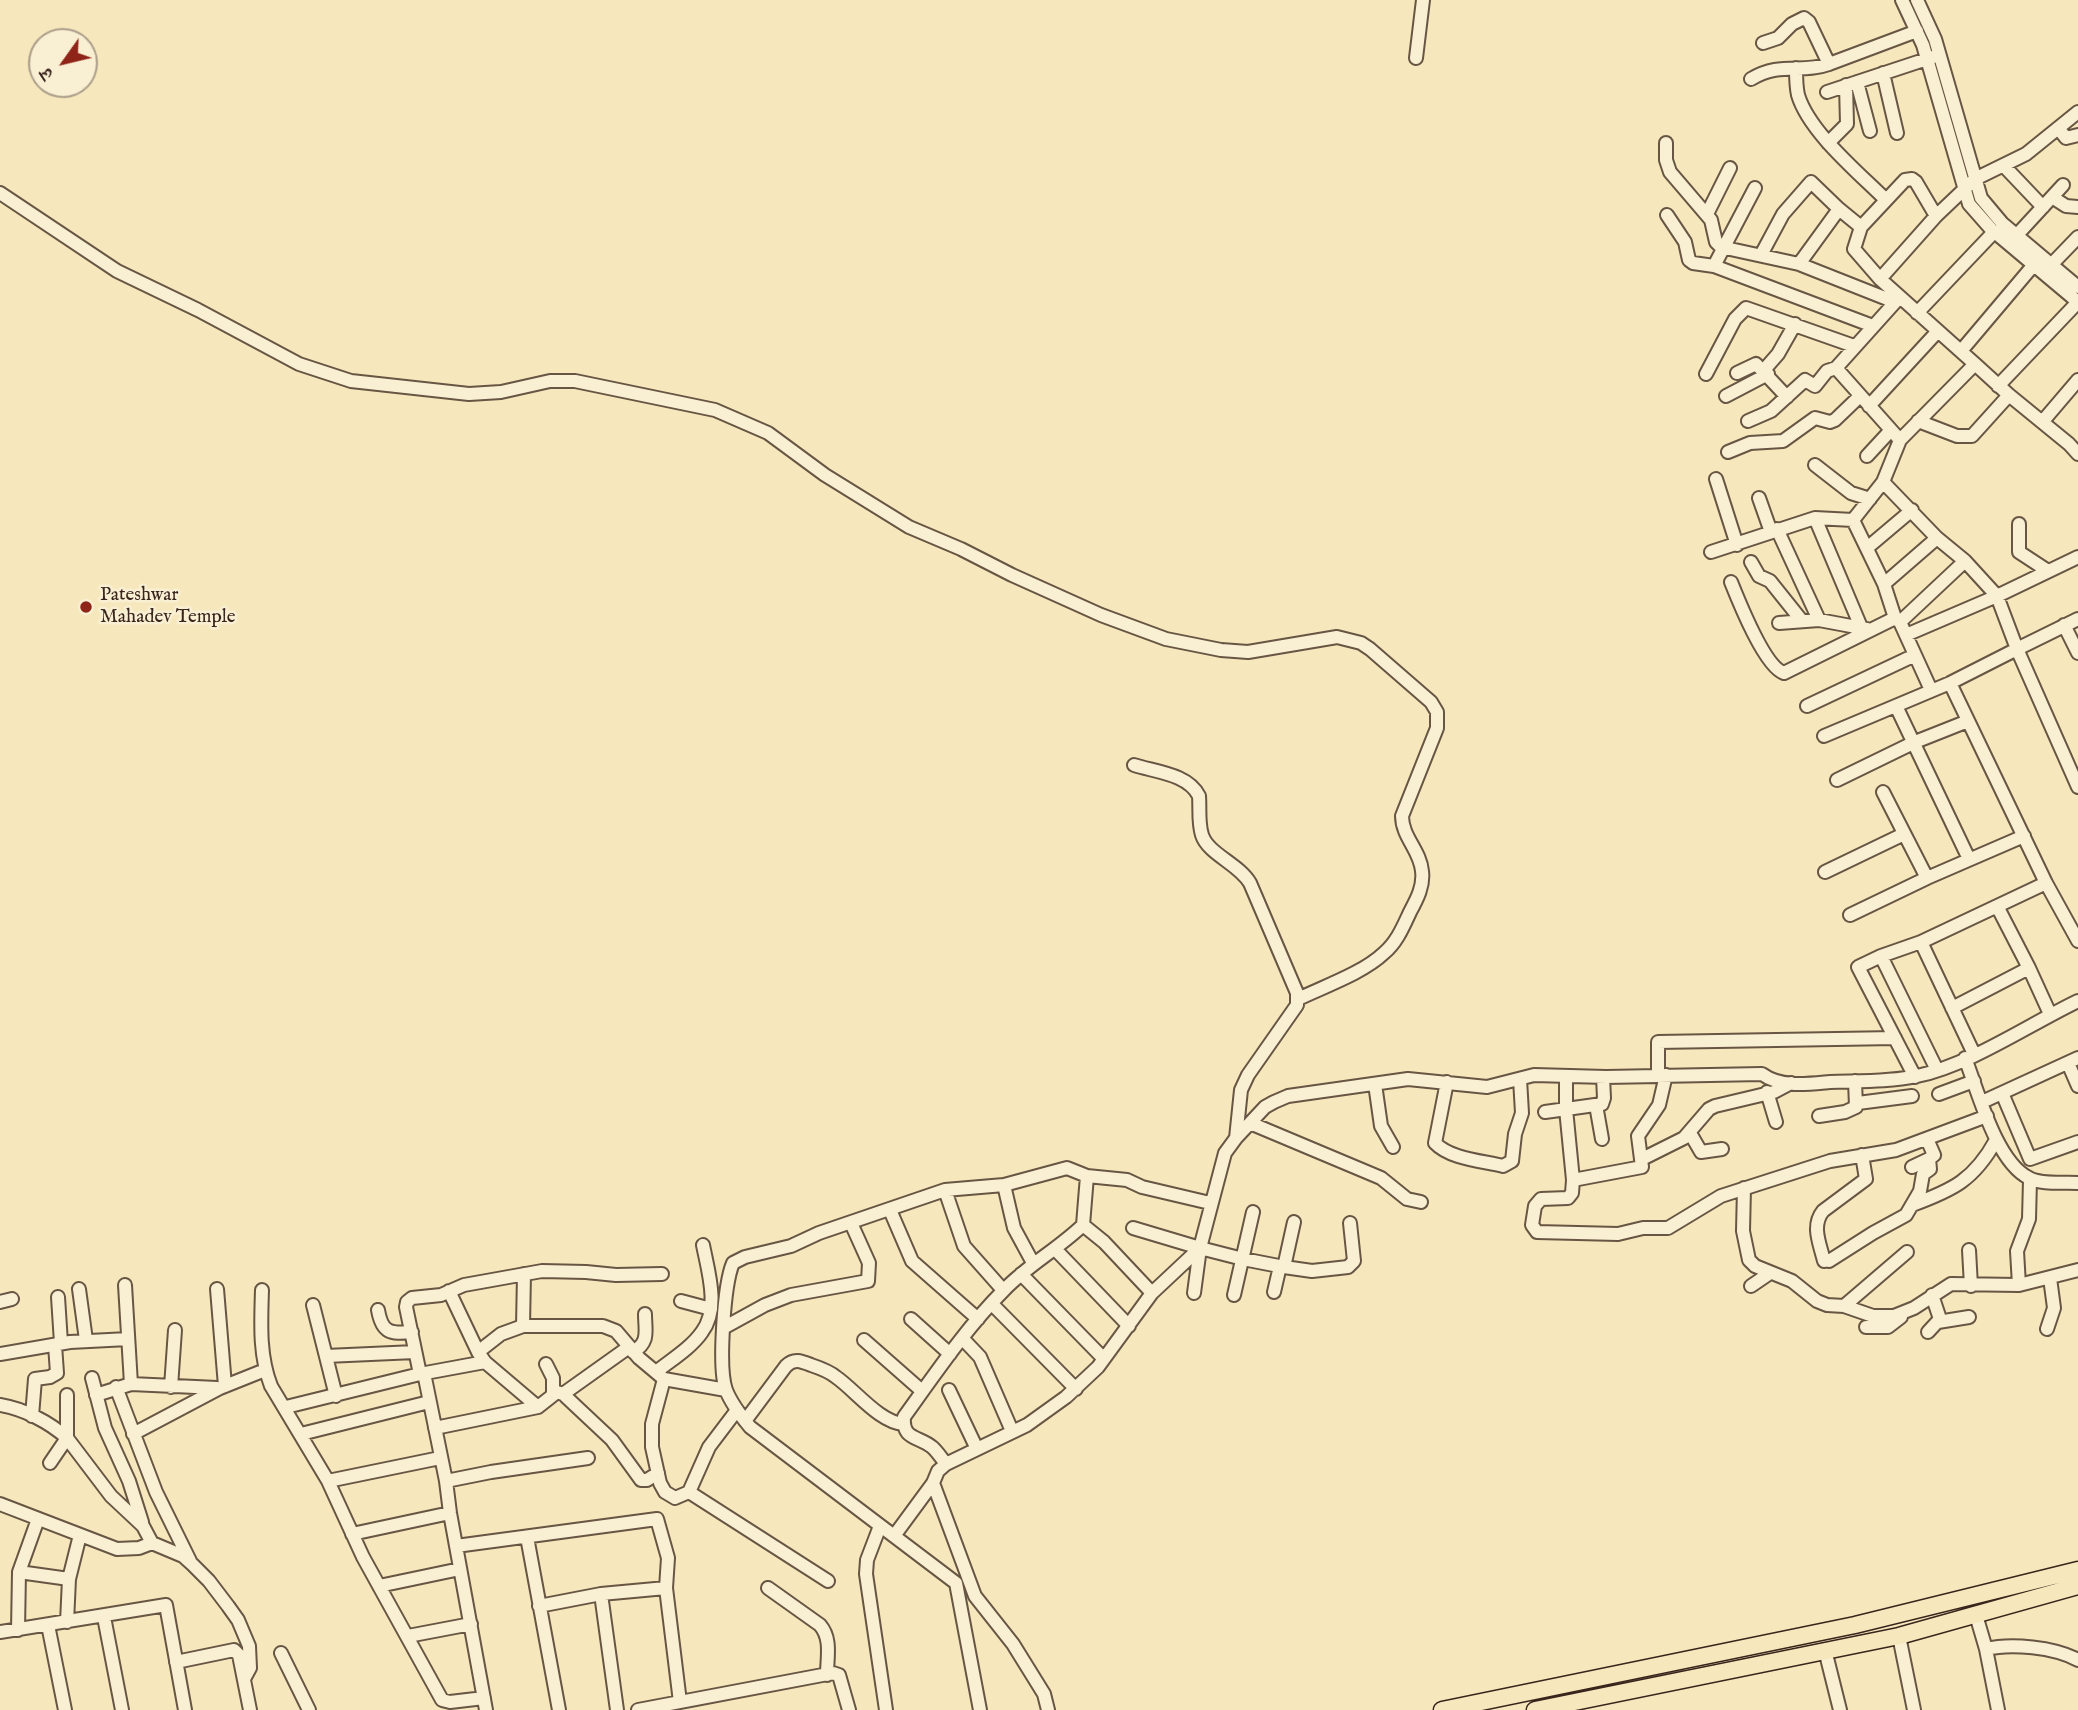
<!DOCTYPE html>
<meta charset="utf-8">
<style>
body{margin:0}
#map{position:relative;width:2078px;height:1710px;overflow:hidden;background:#f6e7bc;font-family:"IM FELL English","Noto Serif Devanagari",serif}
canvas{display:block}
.north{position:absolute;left:28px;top:28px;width:70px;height:70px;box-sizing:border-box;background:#f9efd3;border:2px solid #ac9e8a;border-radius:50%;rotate:236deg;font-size:19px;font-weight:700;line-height:28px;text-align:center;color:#39251c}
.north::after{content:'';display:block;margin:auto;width:24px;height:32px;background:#8f2418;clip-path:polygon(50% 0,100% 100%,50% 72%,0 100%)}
</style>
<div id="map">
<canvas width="2078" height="1710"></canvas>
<div class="north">उ</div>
</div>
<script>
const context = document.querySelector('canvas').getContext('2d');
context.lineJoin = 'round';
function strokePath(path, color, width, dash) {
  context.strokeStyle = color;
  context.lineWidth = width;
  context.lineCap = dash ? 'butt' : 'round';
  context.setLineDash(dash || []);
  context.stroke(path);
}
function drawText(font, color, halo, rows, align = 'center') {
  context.font = font + ' "IM FELL English",serif';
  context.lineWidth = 5;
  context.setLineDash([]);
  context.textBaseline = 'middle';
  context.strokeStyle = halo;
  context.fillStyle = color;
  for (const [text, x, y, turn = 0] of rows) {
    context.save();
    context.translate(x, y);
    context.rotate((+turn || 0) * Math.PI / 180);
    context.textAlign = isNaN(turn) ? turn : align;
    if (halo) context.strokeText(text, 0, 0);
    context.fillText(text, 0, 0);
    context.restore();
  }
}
const minor = new Path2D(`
 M1902 0 1923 45 1969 204 1991 229 2078 302
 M1917 0 1935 39 1981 198 2002 223 2078 287
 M1763 43 1778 38 1792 24 1804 18 1809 22 1829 64 1917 31
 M1416 58 1423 0
 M1796 68C1796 77 1796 86 1798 95 1809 132 1859 173 1886 200
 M1883 73 1897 133
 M1751 79C1781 61 1801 74 1829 64
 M1857 82 1870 131
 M1827 92 1933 57
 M2058 128 2066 138 2078 135
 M1666 143V160L1670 172 1711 220 1716 242 1721 247 1799 264 1895 302
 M1828 143 1847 124 1846 85
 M2004 166 2043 207
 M0 193 117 271 198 310 299 364 351 381 469 394 501 392 550 381H575L715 410 768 433 825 475 909 527 961 549 1012 575 1101 615 1166 639 1221 650 1248 652 1337 637 1361 643 1370 649 1431 702 1437 712V728L1402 816C1402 837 1420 850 1422 871 1424 886 1417 899 1410 912 1403 927 1397 942 1384 953 1363 973 1325 986 1298 999
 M2052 197 2066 206 2078 207
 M1707 214 1730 168
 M1667 215 1685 242 1689 260 1693 263 1714 266 1873 326
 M1936 216 1916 182 1912 179 1905 180 1861 227 1854 249 1880 279 1975 364
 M2016 236 2063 185
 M1761 255 1783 214 1811 182 1839 209 1861 227
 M1799 264 1839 209
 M2051 265 2078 237
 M1714 266 1755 188
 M1880 279 1936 216 1975 179 2026 154 2078 112
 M1898 299 1836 368 1900 440
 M1917 313 1994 232
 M1961 351 2037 261
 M1764 370 1778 354 1795 324
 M1737 373 1756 364 1787 397
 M1706 374 1735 319 1746 308 1854 346
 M1998 386 2078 302
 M1726 396 1768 374
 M1869 406 1938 331
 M1748 421 1771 411 1805 380 1815 386 1827 371 1836 368
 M1918 421 1957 436H1972L2009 395
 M2043 421 2078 380
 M1728 452 1750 443 1783 441 1815 418 1830 422 1835 420 1860 396
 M2078 454 2069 444 2009 395 1975 364 1900 440 1883 482 1937 538 1965 561 1997 596 2017 649 1950 683 2046 883 2078 941
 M1867 456 1891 430
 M1815 465 1851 493 1870 499
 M1716 479 1737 545
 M1883 482 1853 520 1884 584 1895 618 1900 622 1931 690
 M1759 498 1771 532
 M1815 518 1861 627
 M2019 524V552L2048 571
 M1777 529 1819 620
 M1867 548 1912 510
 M1711 552 1815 518 1853 520
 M1751 562 1759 576 1770 581 1802 621
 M1731 582C1739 602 1765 667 1784 673L1895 618
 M1884 584 1937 538
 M2078 619 2017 649 2078 787
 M1900 622 1965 561
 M1779 623 1819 620 1867 629
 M2064 625 2078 653
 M1906 635 1997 596 2078 557
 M1807 706 1915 655
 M1896 706 1969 859
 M1824 736 1950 683
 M1134 765C1156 772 1188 774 1199 796 1200 808 1198 823 1202 835 1208 854 1239 864 1250 883L1297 993V1005L1248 1075 1241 1090 1236 1138
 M1837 780 1915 742 1968 721
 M1883 792 1927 878
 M1825 872 1904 834
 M1997 906 2029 968 2050 1014
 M1850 915 1927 878 2024 836
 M1921 942 1974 1054
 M1881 956 1937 1070
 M1952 1008 2029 968
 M1965 1058C1978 1091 1996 1162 2029 1178 2042 1185 2063 1182 2078 1183
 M2068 1063 2078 1086
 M1658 1075V1042L1895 1038
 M1666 1075 1659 1105 1638 1136 1642 1167 1573 1180 1572 1193 1568 1198 1541 1199 1535 1206 1532 1225 1537 1232 1618 1234 1643 1228H1668L1721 1196 1830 1161 1896 1150 1987 1116
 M1566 1076V1109L1573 1180
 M1915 1077 1858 967 1881 956 1921 942 2046 883
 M1447 1082 1435 1143C1450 1159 1483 1161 1503 1166L1512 1161 1515 1134 1522 1113 1520 1079
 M1375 1084 1381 1126 1393 1147
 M1767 1092 1776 1122
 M2002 1093 2030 1159 2078 1142
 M1939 1094 1974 1081
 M1982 1102 2078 1058
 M1858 1103 1912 1096
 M1596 1105 1602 1139
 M1545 1112 1602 1104 1604 1098 1603 1077
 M1819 1116 1845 1112 1856 1107 1855 1081
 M1250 1123 1381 1178 1407 1199 1421 1202
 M1690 1133 1701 1152 1722 1149
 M1642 1159 1684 1138 1709 1109 1715 1106 1774 1092 1791 1083
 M1912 1167 1929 1159
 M1004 1185 1067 1168 1087 1176 1127 1180 1142 1187 1210 1203
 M1744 1188 1743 1231 1749 1260 1755 1266 1792 1281 1817 1301 1827 1305 1844 1306 1873 1316H1894L1914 1308 1951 1284 2019 1285 2078 1270
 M945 1190 964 1246 1003 1290
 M1912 1205C1953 1190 1974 1180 1996 1140
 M890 1210 912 1261 978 1319
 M1083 1225 1087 1176
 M1133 1228 1200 1248
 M1055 1249 1129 1326
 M1969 1250 1971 1286
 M1824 1261C1820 1244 1811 1226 1823 1211L1866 1179 1862 1155
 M1829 1261 1873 1233 1906 1215 1920 1191 1923 1174 1930 1169 1929 1159 1934 1155 1927 1139
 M1284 1267 1312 1271 1348 1267 1354 1261 1350 1223
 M1021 1274 1104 1359
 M125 1285 131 1384
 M2019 1285 2017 1251 2029 1219 2030 1180
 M1751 1286 1770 1273
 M79 1289 86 1340
 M217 1289 225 1386
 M262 1290C261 1323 259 1355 271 1386L328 1481 363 1557 442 1700 450 1702 484 1698
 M449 1291 478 1352 485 1362 538 1407
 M1274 1292 1280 1266
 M1194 1293 1200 1248 1225 1153 1236 1138 1265 1107 1274 1102 1288 1096 1408 1079 1487 1087 1534 1075 1606 1077 1762 1074C1781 1088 1808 1084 1830 1082 1858 1081 1889 1082 1917 1076 1970 1065 2028 1025 2078 1001
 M1234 1295 1253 1212
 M58 1297 61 1343
 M681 1301 711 1309
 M0 1302 12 1299
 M992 1304 1076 1389
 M313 1305 336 1396
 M1844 1306 1907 1252
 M378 1310C382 1333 390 1334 412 1332
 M911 1319 950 1354
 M1938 1322 1969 1317
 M523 1326 524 1274
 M725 1327 765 1305 791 1295 868 1281 869 1263 851 1223
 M1866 1327H1888L1901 1317
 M2047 1329 2054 1308 2050 1278
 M1928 1332 1940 1319 1932 1295
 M962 1338 980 1357 1012 1431
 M864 1340 922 1391
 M478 1352 501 1334 523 1326H603L616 1331 639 1358 664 1379
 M633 1352C650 1342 645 1331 645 1314
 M0 1354 70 1342 128 1339
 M326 1356 415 1352
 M546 1364 553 1378V1393
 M656 1372C671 1360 691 1348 702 1332 720 1308 708 1271 703 1245
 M424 1373 446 1481 450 1513 486 1710
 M420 1374 406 1307 407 1302 412 1298 441 1295 464 1285 542 1271 586 1272 616 1275 662 1274
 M92 1378 105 1428 129 1481 142 1522
 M116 1387 156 1492 190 1561
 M171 1387 175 1330
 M949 1390 977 1449
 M563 1394 629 1347
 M96 1395 131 1384 217 1388
 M0 1405C24 1409 49 1422 67 1438L111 1496 143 1526 152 1543 183 1556 192 1564 209 1581 228 1606 238 1620 249 1646 250 1668 244 1679
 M286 1407 420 1374 485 1362
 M737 1410 709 1447 689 1492 828 1581
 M32 1416 35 1379 50 1377 57 1373 55 1345
 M745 1421 786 1366C794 1358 801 1361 811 1365 820 1368 829 1371 836 1377 855 1390 880 1423 904 1424
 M435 1428 538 1407 557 1392 563 1394 612 1440 641 1480H647L658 1473
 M133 1434 220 1388 265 1370
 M301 1434 429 1402
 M50 1463 67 1438V1395
 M946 1464C942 1459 937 1451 932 1447 919 1436 902 1440 904 1417 935 1374 966 1328 1004 1290 1028 1265 1058 1249 1083 1225L1104 1242 1152 1293
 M328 1481 440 1458
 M446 1481 491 1472 588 1458
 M689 1492 675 1498 665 1492 660 1483 652 1447V1424L664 1379 726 1390
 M0 1504 117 1549 139 1548 152 1543
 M880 1526 867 1560 866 1574 886 1710
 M352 1534 450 1513
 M894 1536 933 1483
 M527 1537 559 1710
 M456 1546 657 1519 668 1558 666 1588 680 1702
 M19 1572 69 1579
 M379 1586 460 1569
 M768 1588 820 1625C832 1639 827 1657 827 1675
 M601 1594 617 1710
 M539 1606 601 1594 666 1588
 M1976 1615 1986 1649
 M104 1617 122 1710
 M67 1622 69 1579 80 1535
 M48 1625 65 1710
 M18 1630 19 1572 38 1519
 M0 1632 166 1605 185 1710
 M408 1636 471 1624
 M1899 1636 1914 1710
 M1825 1650 1840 1710
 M281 1653 309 1710
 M176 1662 234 1650 239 1655 250 1710
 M638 1710 833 1673 839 1675 849 1710
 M980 1710 956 1583 750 1427C741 1416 731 1403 726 1390 718 1368 724 1284 733 1263L745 1257 791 1246 819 1233 945 1190 1004 1185 1014 1228 1033 1263
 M1048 1710 1044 1694 1013 1644 975 1596 933 1483 938 1471 946 1464 1027 1425 1066 1397 1098 1367 1152 1293 1200 1248 1243 1259 1284 1267 1294 1222
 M1998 1710 1986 1649C2011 1643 2054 1647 2078 1660`);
const major = new Path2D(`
 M1442 1710 1855 1625 2078 1570
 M1535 1710 1899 1636 2078 1586`);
strokePath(minor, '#685644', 16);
strokePath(major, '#39251c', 19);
strokePath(minor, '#f9efd3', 12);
strokePath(major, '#f6e7bc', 16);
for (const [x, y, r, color] of [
 [86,607,7,"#8f2418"]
]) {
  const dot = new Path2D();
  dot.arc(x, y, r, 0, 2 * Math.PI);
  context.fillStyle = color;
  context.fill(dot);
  strokePath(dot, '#f9efd3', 2.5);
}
drawText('19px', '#39251c', '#f9efd3', [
 ["Pateshwar",100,596],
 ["Mahadev Temple",100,618]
], 'left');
</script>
